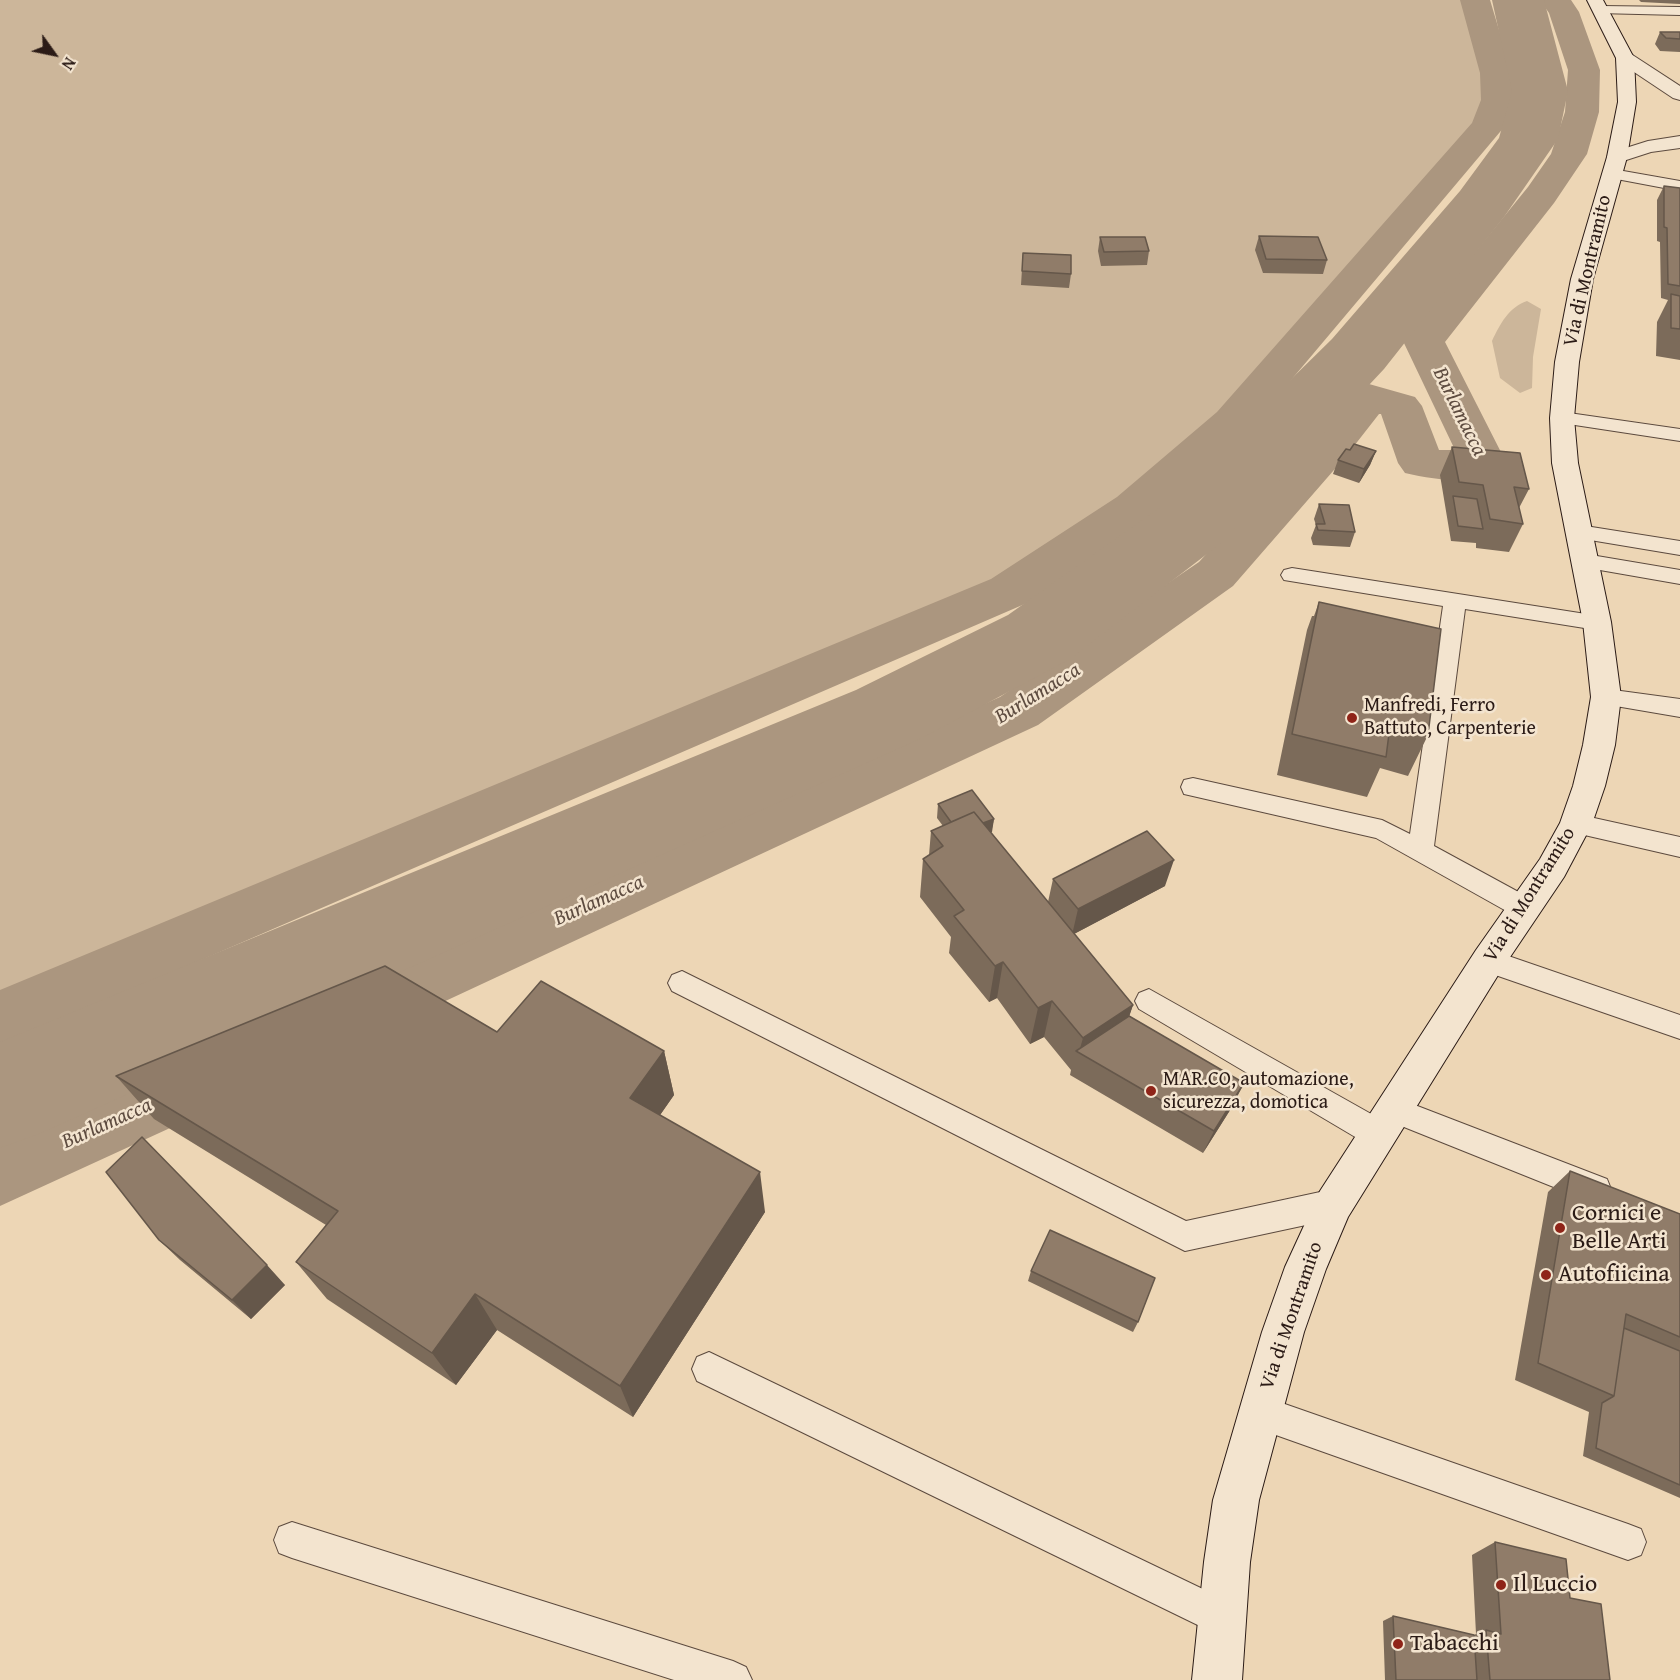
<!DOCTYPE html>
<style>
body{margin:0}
#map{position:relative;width:1680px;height:1680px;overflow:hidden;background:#edd6b5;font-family:"Gentium Book Plus",serif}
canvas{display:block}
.north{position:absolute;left:24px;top:24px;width:60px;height:60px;-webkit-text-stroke:4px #f3e4cf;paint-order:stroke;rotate:123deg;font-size:16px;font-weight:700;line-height:24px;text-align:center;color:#2b1b16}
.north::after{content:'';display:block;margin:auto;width:21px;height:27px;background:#2b1b16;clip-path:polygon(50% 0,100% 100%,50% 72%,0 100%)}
</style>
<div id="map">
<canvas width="1680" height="1680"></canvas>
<div class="north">N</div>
</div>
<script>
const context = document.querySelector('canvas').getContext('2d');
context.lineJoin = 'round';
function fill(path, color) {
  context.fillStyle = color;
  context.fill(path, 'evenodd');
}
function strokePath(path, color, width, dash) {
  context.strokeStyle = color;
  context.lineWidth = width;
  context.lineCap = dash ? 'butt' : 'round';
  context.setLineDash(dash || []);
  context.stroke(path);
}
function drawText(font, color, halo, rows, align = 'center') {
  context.font = font + ' "Gentium Book Plus",serif';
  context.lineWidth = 5;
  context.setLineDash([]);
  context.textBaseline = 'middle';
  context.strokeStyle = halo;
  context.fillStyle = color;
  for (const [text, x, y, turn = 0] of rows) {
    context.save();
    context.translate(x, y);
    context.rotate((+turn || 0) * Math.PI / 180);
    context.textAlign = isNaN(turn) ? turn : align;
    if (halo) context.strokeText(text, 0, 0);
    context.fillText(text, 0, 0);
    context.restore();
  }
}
fill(new Path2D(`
 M0 0H1475L1496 73 1498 100 1488 126 1233 421 1134 508 1009 591 0 1019Z
 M1527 301 1541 309 1533 357 1532 388 1520 393 1500 378 1492 341C1500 324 1509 307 1527 301Z`), '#ccb69a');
fill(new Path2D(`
 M1460 0H1490L1512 73 1515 100 1505 126 1249 430 1151 519 1027 603 0 1047V990L991 579 1117 497 1217 412 1472 123 1481 100 1480 73Z
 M1540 0H1571L1579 12 1600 70 1599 112 1587 154 1554 203 1445 342 1508 466 1501 476C1472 484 1434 480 1405 473L1398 463 1381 414H1379L1347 455 1233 586 1038 725 366 1038 343 1046 320 1038 311 1018 320 998 1000 697 1199 562 1315 435 1354 388 1369 384 1415 397 1422 406 1439 450H1455L1403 341 1528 187 1551 154 1565 112 1568 70 1549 13Z
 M219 1044 242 1053 252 1074 242 1095 0 1206V1139Z`), '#ab967f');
fill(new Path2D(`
 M1492 0H1544L1568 91 1558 139 1504 217 1384 369 1220 544 1070 659 922 738 41 1133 0 1148V1042L856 690 1008 615 1162 506 1332 339 1460 191 1499 138 1512 91Z`), '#ab967f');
const lane = new Path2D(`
 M1602 6 1680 7V15L1597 13 1595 10 1597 7Z
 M1612 169 1680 181V191L1606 177 1604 174 1606 171Z
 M1562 412 1680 429V441L1555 422 1552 418 1555 414Z
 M1579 525 1680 541V555L1572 537 1569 532 1572 527Z
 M1585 554 1680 570V584L1577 566 1574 561 1577 556Z
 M1292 568 1605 617 1608 622 1605 627 1597 630 1465 609 1434 846 1535 901 1539 909 1535 917 1526 920 1517 917 1376 838 1184 794 1181 787 1184 780 1193 778 1382 820 1410 834 1443 606 1284 580 1281 575 1284 570Z
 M1606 689 1680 699V717L1598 703 1594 697 1598 691Z
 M1576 814 1680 837V857L1567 831 1563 824 1567 817Z
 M1488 949 1680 1015V1039L1478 969 1474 961 1478 953Z
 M682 971 1186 1221 1334 1189 1345 1194 1349 1204 1345 1214 1334 1219 1185 1251 672 991 668 983 672 975Z
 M1149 989 1389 1124 1393 1134 1389 1144 1378 1148 1367 1144 1139 1009 1135 1001 1139 993Z
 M1394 1097 1607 1179 1611 1189 1607 1199 1596 1204 1384 1119 1379 1110 1384 1101Z
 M709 1352 1234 1604 1239 1617 1234 1630 1221 1635 1208 1630 697 1381 692 1369 697 1357Z
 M1259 1395 1628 1524 1641 1529 1646 1542 1641 1555 1628 1560 1259 1429 1247 1424 1242 1412 1247 1400Z
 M292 1522 733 1661 746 1667 752 1680H674L292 1558 279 1553 274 1540 279 1527Z`);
const street = new Path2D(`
 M1625 53 1631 54 1680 86V100L1673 98 1619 62 1616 58 1619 54Z
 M1680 136V148L1651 152 1617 163 1610 161 1607 157 1610 153 1648 141Z`);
const secondary = new Path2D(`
 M1587 0H1603L1634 58 1636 102 1627 157 1593 279 1579 362 1574 418 1578 463 1611 622 1621 697 1615 745 1605 786 1592 824 1564 877 1500 972 1348 1217 1326 1269 1304 1332 1259 1500 1250 1562 1242 1680H1192L1204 1562 1213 1500 1262 1332 1285 1267 1320 1191 1476 950 1540 859 1560 823 1573 786 1583 745 1591 697 1583 622 1552 463 1550 418 1555 362 1571 279 1607 157 1618 102 1616 58Z`);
strokePath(lane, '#5c4a3e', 2);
strokePath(street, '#5c4a3e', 2);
strokePath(secondary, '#2b1b16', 2);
fill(lane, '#f3e4cf');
fill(street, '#f3e4cf');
fill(secondary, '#f3e4cf');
fill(new Path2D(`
 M1639 0H1680V4L1641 2Z
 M1660 32H1680V52L1660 51 1655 44Z
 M1664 186 1680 188V360L1656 356 1657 322 1668 300 1661 298 1660 242 1657 241V200Z
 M1259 236 1327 260 1323 274 1263 273 1255 250Z
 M1100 237 1149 251 1147 265 1101 266 1098 251Z
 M1023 253 1071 274 1069 288 1021 285Z
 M1452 447 1529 489 1519 508 1523 524 1509 552 1476 548V543L1451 541 1440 475Z
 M1350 450 1376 451 1370 465 1359 483 1333 474 1338 460Z
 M1319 504 1355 532 1350 547 1313 545 1311 538 1316 525 1314 519Z
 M1319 602 1428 735 1408 776 1380 768 1367 797 1277 775 1307 630 1312 616H1314Z
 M938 804 994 819 991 833 1048 902 1053 879 1165 886 1074 934 1133 1005 1129 1016 1232 1107 1203 1153 1070 1075 1071 1070 1044 1037 1030 1044 997 998 989 1002 949 953 951 937 920 897 923 859 929 855 931 831 943 826 937 818Z
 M497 1032 664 1051 674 1095 660 1115 765 1212 633 1417 497 1330 456 1385 327 1299 296 1262 326 1225 154 1119 116 1076Z
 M1570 1171 1680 1214V1498L1583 1456 1589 1412 1515 1380 1548 1192Z
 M159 1240 285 1285 251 1319 180 1260Z
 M1031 1271 1138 1322 1133 1332 1028 1281Z
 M1495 1542 1570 1598 1610 1680H1385L1383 1621 1393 1616 1474 1635 1476 1634 1472 1555Z`), '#7c6b5a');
fill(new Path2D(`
 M1376 451 1370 465 1359 483 1364 469Z
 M994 819 992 832 957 847 958 833Z
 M1174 860 1165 886 1072 935 1078 909Z
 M1003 962 997 998 989 1002 995 966Z
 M1052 1001 1044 1037 1030 1044 1038 1008Z
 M1133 1005 1121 1041 1079 1052 1083 1038Z
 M664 1051 674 1095 642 1141 630 1098Z
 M1244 1083 1232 1107 1203 1153 1214 1131Z
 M760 1172 765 1212 633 1417 620 1386Z
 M267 1265 285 1285 251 1319 232 1300Z
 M475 1294 497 1330 456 1385 432 1353Z`), '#65574a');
const building = new Path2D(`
 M1660 32H1680V39L1666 38Z
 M1664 186 1680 188V286L1668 284 1667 228 1664 227Z
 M1259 236 1318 237 1327 260 1266 259Z
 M1100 237H1145L1149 251 1104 252Z
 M1023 253 1071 255V274L1022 271Z
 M1671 294 1680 296V329L1671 328Z
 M1354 444 1376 451 1364 469 1338 460 1346 449 1350 450Z
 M1452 447 1520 453 1529 489 1514 487 1523 524 1490 519 1483 485 1459 482Z
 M1453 496 1477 499 1483 529 1458 526Z
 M1319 504 1349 505 1355 532 1318 530 1316 524H1325Z
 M1319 602 1441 629 1428 735 1390 726 1386 757 1292 734Z
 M972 790 994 819 983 823 974 812 951 822 938 804Z
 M974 812 1133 1005 1083 1038 1052 1001 1038 1008 1003 962 995 966 954 916 964 910 923 859 943 846 931 831Z
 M1147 831 1174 860 1078 909 1053 879Z
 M385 966 497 1032 541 981 664 1051 630 1098 760 1172 620 1386 475 1294 432 1353 296 1262 338 1211 116 1076Z
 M1129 1016 1244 1083 1214 1131 1076 1051Z
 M142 1137 267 1265 232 1300 159 1240 106 1172Z
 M1570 1171 1680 1214V1337L1626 1314 1614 1396 1538 1363Z
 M1050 1230 1155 1278 1138 1322 1031 1271Z
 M1624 1328 1680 1351V1485L1596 1448 1602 1403 1614 1396Z
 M1495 1542 1566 1559 1570 1598 1601 1604 1610 1680H1490L1486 1630 1501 1634Z
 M1393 1616 1474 1635 1477 1680H1396Z`);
fill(building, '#907c69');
strokePath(building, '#65574a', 1.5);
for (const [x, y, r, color] of [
 [1352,718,6,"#8f2418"],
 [1151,1091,6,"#8f2418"],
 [1560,1228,6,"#8f2418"],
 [1546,1275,6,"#8f2418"],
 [1501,1585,6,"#8f2418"],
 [1398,1644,6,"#8f2418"]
]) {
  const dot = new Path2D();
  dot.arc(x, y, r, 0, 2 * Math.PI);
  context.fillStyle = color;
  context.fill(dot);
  strokePath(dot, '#f3e4cf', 2);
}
drawText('20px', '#2b1b16', '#f3e4cf', [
 ["Via di Montramito",1588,271,-77],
 ["Via di Montramito",1530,895,-58],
 ["Via di Montramito",1292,1316,-71]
]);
drawText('20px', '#2b1b16', '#f3e4cf', [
 ["Manfredi, Ferro",1364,706],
 ["Battuto, Carpenterie",1364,729],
 ["MAR.CO, automazione,",1163,1080],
 ["sicurezza, domotica",1163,1103]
], 'left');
drawText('italic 21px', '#5e4c40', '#f3e4cf', [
 ["Burlamacca",1459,412,64],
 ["Burlamacca",1038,694,-32],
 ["Burlamacca",599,901,-24],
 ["Burlamacca",107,1124,-24]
]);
drawText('24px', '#2b1b16', '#f3e4cf', [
 ["Cornici e",1572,1214],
 ["Belle Arti",1572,1242],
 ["Autofiicina",1558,1275],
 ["Il Luccio",1513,1585],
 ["Tabacchi",1410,1644]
], 'left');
</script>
